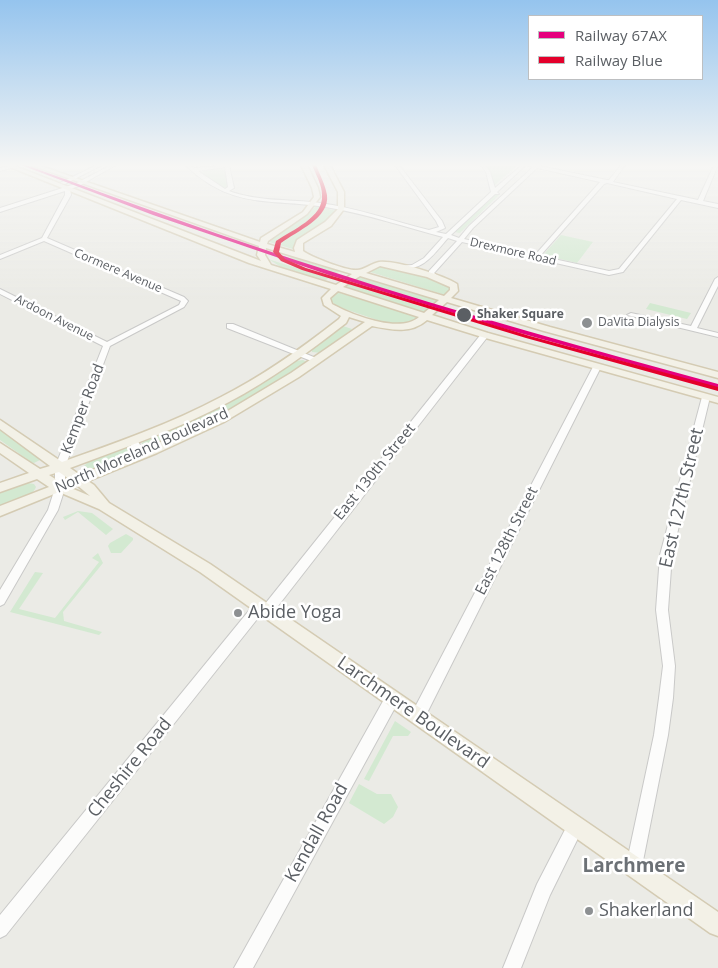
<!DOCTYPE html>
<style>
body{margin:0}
#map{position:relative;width:718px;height:968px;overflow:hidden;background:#ebebe6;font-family:"Open Sans",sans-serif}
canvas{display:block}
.legend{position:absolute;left:528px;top:15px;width:175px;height:65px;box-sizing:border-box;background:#fff;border:1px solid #bdbfc1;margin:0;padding:6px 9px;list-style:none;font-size:15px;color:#5b5f64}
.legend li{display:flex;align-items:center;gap:10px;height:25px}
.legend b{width:25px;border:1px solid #bdbfc1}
</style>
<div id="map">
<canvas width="718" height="968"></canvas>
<ul class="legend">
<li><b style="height:6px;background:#e5007d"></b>Railway 67AX</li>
<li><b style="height:6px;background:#e4002b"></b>Railway Blue</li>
</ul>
</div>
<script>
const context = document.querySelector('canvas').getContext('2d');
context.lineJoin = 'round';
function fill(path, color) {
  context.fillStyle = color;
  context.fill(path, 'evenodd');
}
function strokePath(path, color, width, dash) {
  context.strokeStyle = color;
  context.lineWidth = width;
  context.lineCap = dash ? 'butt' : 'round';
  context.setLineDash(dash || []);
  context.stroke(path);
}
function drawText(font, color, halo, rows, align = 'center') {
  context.font = font + ' "Open Sans",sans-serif';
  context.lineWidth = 5;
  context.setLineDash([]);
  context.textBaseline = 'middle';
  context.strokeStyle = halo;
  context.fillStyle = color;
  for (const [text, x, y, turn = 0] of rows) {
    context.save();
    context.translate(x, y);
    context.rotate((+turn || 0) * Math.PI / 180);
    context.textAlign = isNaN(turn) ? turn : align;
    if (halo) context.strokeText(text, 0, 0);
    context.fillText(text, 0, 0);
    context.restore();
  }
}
fill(new Path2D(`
 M486 165H518L495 185 491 184V175Z
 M218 168 226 169 228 187 222 188 200 172Z
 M494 194 499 195 460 233 454 232Z
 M316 206 337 211C324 225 300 234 293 249L269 242 275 234 302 219Z
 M561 235 593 242 577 263 543 255Z
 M285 253 341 270 335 274 292 259Z
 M268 259 329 278 323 282 286 270Z
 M386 266 438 280 449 286 450 291 445 295 367 271 376 267Z
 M360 277 437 299 439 301 435 304 354 279Z
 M348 284 429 309 426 312H421L346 289 345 287Z
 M337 292 417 317V318L413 322 398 325 386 323 336 306 330 299 331 296Z
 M650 303 691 313 687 319 646 309Z
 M343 326 352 329 321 353 312 352V349Z
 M303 360 307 362 306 364 229 411 148 447 141 445 144 440 247 391 296 361Z
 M0 428 42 459 34 463 31 462 0 440Z
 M126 447 133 449V452L95 469 90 470 83 467 88 462Z
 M23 482 34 484 36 487C31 499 11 503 0 508V491Z
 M78 511 92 513 113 529 106 535 78 512 65 520 63 517Z
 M126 534 133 538V540L121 553H111L108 546 110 543Z
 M98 553 103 563 63 612 64 621 102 632 99 635 10 612 35 572 43 573 19 609 55 618 99 562 92 558Z
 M395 721 411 732 408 736H393L369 781 364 779Z
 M359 784 377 794H391L398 807 393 817 384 824 349 803Z`), '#d3e9d1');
const minor = new Path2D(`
 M13 165 15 167 0 171V168Z
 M97 165H102L65 184 60 183Z
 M111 165H116L79 186 70 189 71 195 47 238 184 297 188 301 184 307 110 346 65 467V488L58 510 4 604 0 606V590L48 510 55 488V467L103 346 0 294V289L107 342 179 305 181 301 44 241 0 259V255L42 238 65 195V191L0 212V208L75 184Z
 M185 165H189L195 168 229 165 234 188 229 191C259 202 290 199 320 203 357 208 393 221 429 230L439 227 436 221 395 165H399L442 221 445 228 436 232 446 234 491 192 486 172 481 165H485L490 172 495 188 522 165H526L497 192 499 194H495L451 235 459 238 469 226 533 167 527 165H540V166L607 180H609L621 165H625L613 182 698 200 714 165H718L703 201 718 204V208L681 200 623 272 609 275 462 242 435 272 434 273 440 278 437 280 429 275V271L457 241 448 238C433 255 423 272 399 268V266L412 265 424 258 443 237C406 227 369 215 331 208 271 197 235 212 185 165ZM225 167 228 187 225 189 198 171ZM537 168 600 182 535 255 464 239 473 228ZM607 183 677 199 619 269 609 271 540 256 604 184Z
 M718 277V286L697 328 718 333V337L627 315 631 313 691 326 715 279Z
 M227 324H233L321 360 317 362H314L227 328Z
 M482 333H488L489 335 271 615 267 616 262 613 6 935 0 938V915L256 602 260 601 265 604Z
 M594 365H600L601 367 423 721 418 723 413 721 411 716 413 711Z
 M706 394 710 397 672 555 668 610 675 666 673 698 668 735 642 866 640 872 634 874 628 872 626 866 654 735 659 698 663 666 656 610 660 555 702 397Z
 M133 437 136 438 146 455 144 457H138L136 455 128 440Z
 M392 693 397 694 399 699 397 704 253 968H234L387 694Z
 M576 818 582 820 584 826 550 895 521 968H503L537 884 570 820Z`);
const major = new Path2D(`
 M5 165H12L261 261 257 255 259 246 31 165H38L260 242 261 238 303 212 314 197 312 188 301 165H307L318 188 320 197 307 214 268 241 267 244 295 252 294 248 297 240 325 222 338 209V192L324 165H330L344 192V209L331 226 303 243V251C311 257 347 271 357 270 364 270 372 263 379 262 395 260 443 275 457 284L458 291 451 298 550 327 718 372V378L544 331 447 302 432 315 488 333 718 397V403L482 337 427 320C411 334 392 330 372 326L299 377 224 422 157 453 88 481 94 485 109 503 210 564 718 912V936L710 933 200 572 99 509 59 492 0 516V506L49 487 37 479 0 492V483L29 473 0 453V443L40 469 50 466 0 429V420L62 462C116 443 170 424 221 397 263 376 302 348 339 319L341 316 324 305 322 298 331 289 249 263ZM266 248 352 274 336 285 271 265 265 255ZM380 266 427 277 450 287V290L444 296 366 273ZM360 276 439 300 424 313 343 287ZM338 291 419 317C400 334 352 315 332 304L330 298ZM349 317 365 322 291 373 216 418 149 447 80 475 70 468C124 448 178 429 229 402 270 380 309 352 346 323ZM59 472 69 479 60 482 49 475ZM77 485 90 496 71 488Z`);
strokePath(minor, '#c9c9c8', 2);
strokePath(major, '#d4cbb3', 3);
fill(minor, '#fcfcfb');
fill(major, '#f3f1e7');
fill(new Path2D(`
 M21 165H26C127 202 229 239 333 272 460 313 589 349 718 384V388L502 328 329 275 153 215Z`), '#e5007d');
fill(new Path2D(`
 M312 165H316C320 175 325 184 327 195 330 218 297 231 281 243L279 252 285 259 306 268 530 336 718 387V391L526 338 302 270 281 261 273 252 276 241C292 230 324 217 322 195 322 185 316 175 312 165Z`), '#e4002b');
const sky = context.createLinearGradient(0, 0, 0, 300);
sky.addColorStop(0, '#95c4ee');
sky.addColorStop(0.55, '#f6f6f4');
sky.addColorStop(1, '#f6f6f400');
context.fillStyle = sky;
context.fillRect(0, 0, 718, 300);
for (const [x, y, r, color] of [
 [464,315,8,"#5b5f64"],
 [587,323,6,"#8d9092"],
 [238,613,5,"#8d9092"],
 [589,911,5,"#8d9092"]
]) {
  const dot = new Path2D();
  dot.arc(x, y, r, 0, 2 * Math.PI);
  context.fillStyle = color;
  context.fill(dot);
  strokePath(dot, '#fff', 2);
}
drawText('12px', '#5b5f64', '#fff', [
 ["Drexmore Road",513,252,13],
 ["Cormere Avenue",118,271,23],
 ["Ardoon Avenue",54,318,27]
]);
drawText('bold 12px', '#5b5f64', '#fff', [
 ["Shaker Square",477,315]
], 'left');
drawText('12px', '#5b5f64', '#fff', [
 ["DaVita Dialysis",598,323]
], 'left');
drawText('15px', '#5b5f64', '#fff', [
 ["Kemper Road",83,409,-69],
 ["North Moreland Boulevard",142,451,-24],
 ["East 130th Street",375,472,-51],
 ["East 128th Street",507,541,-63]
]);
drawText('18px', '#5b5f64', '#fff', [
 ["East 127th Street",682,498,-77],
 ["Larchmere Boulevard",413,713,35],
 ["Cheshire Road",130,768,-51],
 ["Kendall Road",317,833,-61]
]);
drawText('18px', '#5b5f64', '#fff', [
 ["Abide Yoga",248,613],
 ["Shakerland",599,911]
], 'left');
drawText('bold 19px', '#6c7176', '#fff', [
 ["Larchmere",634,867]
]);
</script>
